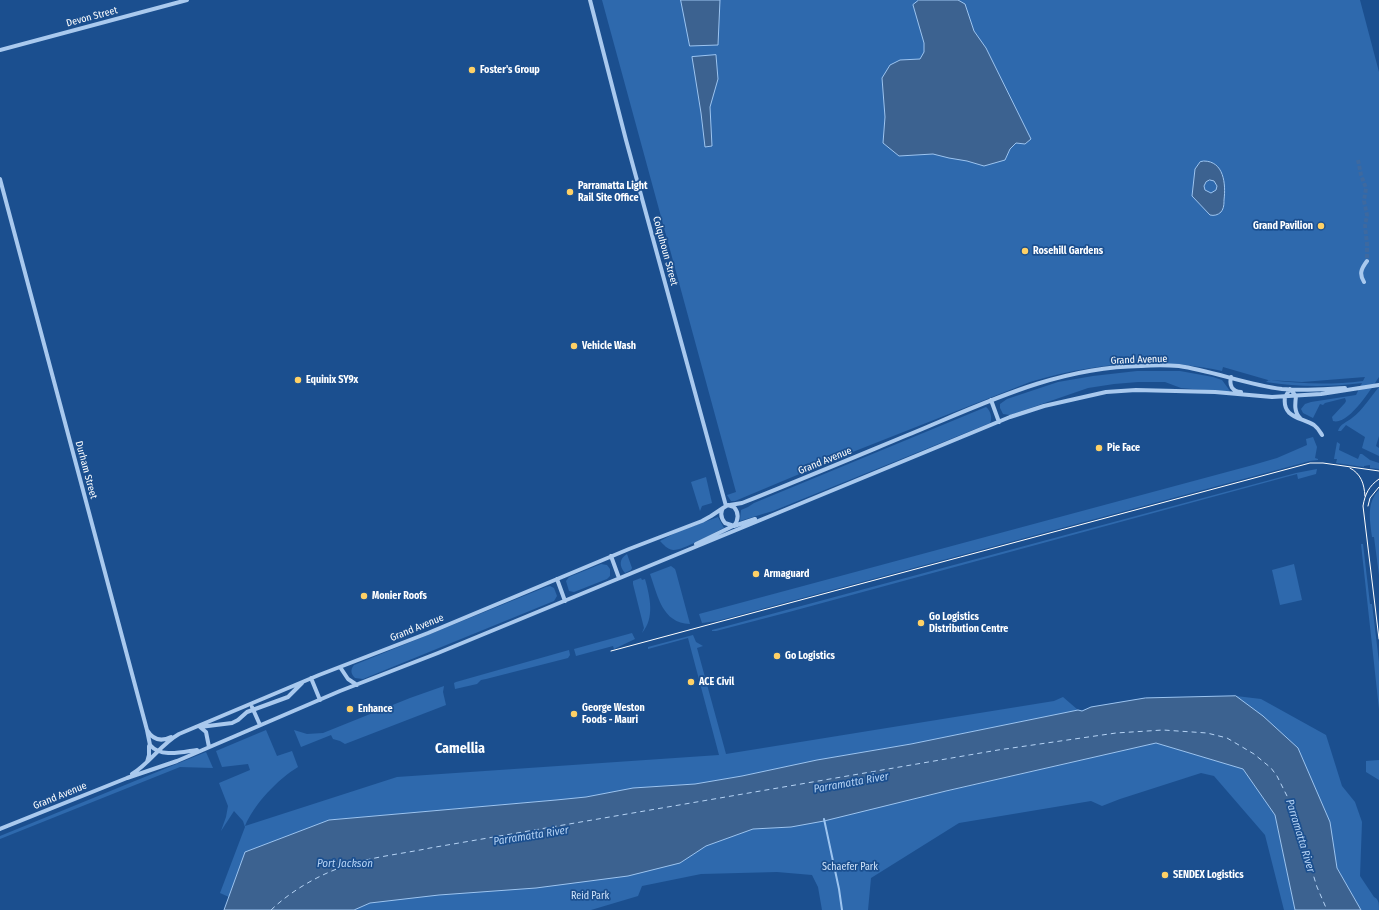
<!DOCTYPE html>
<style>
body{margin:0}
canvas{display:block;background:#1b4f8f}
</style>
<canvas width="1379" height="910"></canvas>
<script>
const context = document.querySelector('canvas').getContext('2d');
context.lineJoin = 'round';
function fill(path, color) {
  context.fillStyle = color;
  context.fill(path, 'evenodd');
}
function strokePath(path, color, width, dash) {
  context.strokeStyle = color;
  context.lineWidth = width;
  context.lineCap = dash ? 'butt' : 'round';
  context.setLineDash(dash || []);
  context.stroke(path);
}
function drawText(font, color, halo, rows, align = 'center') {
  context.font = font + ' "Fira Sans Condensed",sans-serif';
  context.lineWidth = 3.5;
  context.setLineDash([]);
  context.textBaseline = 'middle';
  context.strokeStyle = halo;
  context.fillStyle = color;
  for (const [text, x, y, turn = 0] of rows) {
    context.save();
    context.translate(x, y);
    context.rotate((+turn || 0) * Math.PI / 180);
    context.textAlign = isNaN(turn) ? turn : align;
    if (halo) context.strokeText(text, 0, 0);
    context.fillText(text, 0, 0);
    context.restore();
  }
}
fill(new Path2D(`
 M602 0H1360L1379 72V377C1371 389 1348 426 1333 421L1332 417 1345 403 1346 401 1345 398 1325 403 1323 405 1320 404 1313 418 1303 413 1301 409 1305 404 1311 402 1356 395 1362 383C1329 387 1299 387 1266 382L1269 380C1301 384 1331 385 1363 381L1365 377 1302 382 1268 380 1223 367 1222 371C1156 357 1094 363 1030 382L840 457 735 501H731L727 495 736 492Z
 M1137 371H1180L1213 377 1222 380 1230 391 1228 392 1181 388 1165 382H1138L1114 384 1088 388 1010 415 1003 414 1000 408V404L1007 399 1058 382 1093 376Z
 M1379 387V436L1376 446 1379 448V456L1362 448 1365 437 1346 425 1341 431H1338C1340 424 1347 422 1352 418 1362 411 1371 396 1379 387Z
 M986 407C990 410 993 418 990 423L773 511 766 513 740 521 741 510 748 507 754 503Z
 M1313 437 1317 447 1315 458 1318 459V460L1310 461 717 621 702 623 699 614 1253 465 1277 458 1307 445 1306 439Z
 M1337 442 1340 444 1339 450 1358 459 1360 454H1362L1370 460 1379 463V469L1370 468V465L1364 466V467L1336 463 1337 459H1334Z
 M1317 469 1316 474 1298 479 1297 474 789 612 716 631H712V630L1296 473Z
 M706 477 712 503 702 506 700 511 691 482Z
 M1379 490V575L1374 537H1372C1370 520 1366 503 1379 490Z
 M718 517 724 528C713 533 682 551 673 550 667 549 664 545 660 541L677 532Z
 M1361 544H1363L1370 604H1372L1379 662V709Z
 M627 554 632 568 631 570 625 573C619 566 619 559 627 554Z
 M601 564 607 565 610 569V576L607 579 574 592 569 591 566 581 569 577Z
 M1294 564 1302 600 1280 605 1272 570Z
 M671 566 675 569 676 572 690 624C662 623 658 596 650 574Z
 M641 578 642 580 645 579C650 597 655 618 642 633L644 628 633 584V581Z
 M546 587 550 586 554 588 557 596 554 601 363 679 355 678C351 674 350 670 354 665Z
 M632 633 635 639 614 649 613 646 576 656 574 649Z
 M693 635 696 642 703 646 697 648 726 754 1054 701 1063 697 1078 710 911 744 817 760 742 776 695 784 633 788 586 797 556 800 329 820 245 852 229 897 220 893 245 827 243 821 234 811 221 831 226 817 228 806 219 783 250 770 248 764 222 767 216 751 266 730 277 756 292 751 298 767C278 779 254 804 245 826L397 777 719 755 688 638 648 649V647Z
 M569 650 570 655 568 658 486 679 481 680 477 684 455 689 454 683 456 682Z
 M444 686 443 692 446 705 345 744 340 741 333 739 331 735 301 747 294 730 307 734 323 733 410 698Z
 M1236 696 1261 699 1326 735 1342 786 1355 802 1362 822 1360 876 1374 897C1379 899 1379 904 1379 910H1361L1337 868 1330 822Z
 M1156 743 1243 769 1275 815 1295 910H1284L1265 835 1214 776 1201 773 1120 799 1102 806 1091 801 959 823 871 878 868 910H822L818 887 812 875 777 872 701 874 642 886 638 896 591 910H354L370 903 680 863 706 846 753 829 791 827Z
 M206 752 213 768 180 767 0 839V836Z
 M1379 760V780L1366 772V761Z`), '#2e69ad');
const water = new Path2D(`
 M681 0H720L718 45 690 46Z
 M919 0H958L965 4 974 31 986 48 1031 139 1025 144 1016 143 1010 149 1005 160 984 166 967 161 949 158 933 154 899 156 883 143 885 117 882 78 890 65 900 60 920 59 924 52V43L913 5Z
 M716 55 718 79 710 107 712 146 705 147 701 113 692 57Z
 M1204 161C1224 161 1226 184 1224 200 1224 204 1224 208 1221 212 1218 215 1214 216 1210 215L1192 196 1195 169 1200 162ZM1210 180 1214 181 1217 186 1216 190 1211 193 1205 190 1204 186 1206 182Z
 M1236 696 1263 716 1298 748 1330 822 1337 868 1361 910H1295L1275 815 1243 769 1156 743 946 791 824 821 791 827 753 829 706 846 680 863 628 876 536 888 439 895 370 903 354 910H224L245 852 329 820 556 800 586 797 633 788 695 784 742 776 817 760 911 744 1078 710 1082 711 1091 707 1145 698Z`);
fill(water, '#3c6290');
strokePath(water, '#9cc4f0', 1);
strokePath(new Path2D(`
 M824 819 839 889 842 910`), '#9cc4f0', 2);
strokePath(new Path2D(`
 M271 910C291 891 317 876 342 867 369 857 402 854 430 848L998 750 1116 733 1163 730 1207 733 1227 738 1254 754 1271 768 1277 776 1292 806 1317 887 1327 910`), '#b5d3f5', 1, [5, 4]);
strokePath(new Path2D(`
 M1358 160 1361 175 1366 188 1364 201 1367 215 1365 226 1367 244V261`), '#3d69a0', 4, [4, 2]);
strokePath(new Path2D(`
 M590 0 626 140 726 506
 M0 50 187 0
 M0 179 147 730C153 740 161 742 171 737
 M1364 282C1359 274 1361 269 1367 261
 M1231 377C1229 386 1232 391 1241 392
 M1285 397C1282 418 1301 417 1314 425 1318 428 1320 432 1322 435
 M1285 397 1290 389 1296 396C1295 404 1294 412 1300 418
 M991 400 999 422
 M728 505 734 507C739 513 739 519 734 526L725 523C721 518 720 513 723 508Z
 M730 505 742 503C800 480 857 456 915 432 989 401 1059 367 1141 366 1154 365 1167 365 1179 366 1213 371 1248 385 1282 389 1303 391 1324 389 1345 388
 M734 526 755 519
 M696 544 733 526
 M611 556 619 578
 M557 579 565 601
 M340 667 348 679 357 685
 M311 678 320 700
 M252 707 260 725
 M200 727 232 723 238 720 247 712 288 697 302 683
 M200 727 206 732 209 747
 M147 730 150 745C161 758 182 752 197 750
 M147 762 149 755V746
 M132 774C150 763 161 744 179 734L319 675 428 633 629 549 702 521 711 516 723 508
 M0 829 127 778 177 761 340 691 438 653 906 460 1010 417 1044 406 1106 392 1136 390 1215 392 1272 397 1321 394 1379 385`), '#a9c9ee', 4);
strokePath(new Path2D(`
 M1350 468C1361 474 1364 483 1365 496
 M1379 479C1369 486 1365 494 1363 506L1379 639
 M1368 506 1370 498 1379 487
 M611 651 1310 463H1323L1379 471`), '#fff', 1);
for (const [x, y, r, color] of [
 [472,70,4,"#ffd166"],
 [570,192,4,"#ffd166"],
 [1321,226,4,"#ffd166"],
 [1025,251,4,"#ffd166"],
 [574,346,4,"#ffd166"],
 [298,380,4,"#ffd166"],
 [1099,448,4,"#ffd166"],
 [756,574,4,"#ffd166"],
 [364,596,4,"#ffd166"],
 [921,623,4,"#ffd166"],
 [777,656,4,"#ffd166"],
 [691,682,4,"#ffd166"],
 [350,709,4,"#ffd166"],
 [574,714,4,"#ffd166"],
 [1165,875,4,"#ffd166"]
]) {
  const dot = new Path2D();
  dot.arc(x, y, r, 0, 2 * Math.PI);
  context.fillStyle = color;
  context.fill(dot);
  strokePath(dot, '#1b4f8f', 1.5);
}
drawText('10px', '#fff', '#1b4f8f', [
 ["Devon Street",92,17,-15],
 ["Colquhoun Street",665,251,75],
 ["Grand Avenue",1139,360,-2],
 ["Grand Avenue",825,461,-22],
 ["Durham Street",86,470,75],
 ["Grand Avenue",417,628,-22],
 ["Grand Avenue",60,796,-22]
]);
drawText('bold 10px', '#fff', '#1b4f8f', [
 ["Foster's Group",480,70],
 ["Parramatta Light",578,186],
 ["Rail Site Office",578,198],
 ["Grand Pavilion",1313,226,"right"],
 ["Rosehill Gardens",1033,251],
 ["Vehicle Wash",582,346],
 ["Equinix SY9x",306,380],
 ["Pie Face",1107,448],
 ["Armaguard",764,574],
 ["Monier Roofs",372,596],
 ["Go Logistics",929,617],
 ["Distribution Centre",929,629],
 ["Go Logistics",785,656],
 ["ACE Civil",699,682],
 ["George Weston",582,708],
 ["Foods - Mauri",582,720],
 ["Enhance",358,709],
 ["SENDEX Logistics",1173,875]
], 'left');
drawText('10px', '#cfe3fa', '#1b4f8f', [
 ["Schaefer Park",850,867],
 ["Reid Park",590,896]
]);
drawText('italic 11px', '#b5d3f5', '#1b4f8f', [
 ["Parramatta River",851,783,-10],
 ["Parramatta River",531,836,-9],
 ["Parramatta River",1300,836,73],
 ["Port Jackson",345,864]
]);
drawText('bold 14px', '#fff', '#1b4f8f', [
 ["Camellia",460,749]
]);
</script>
